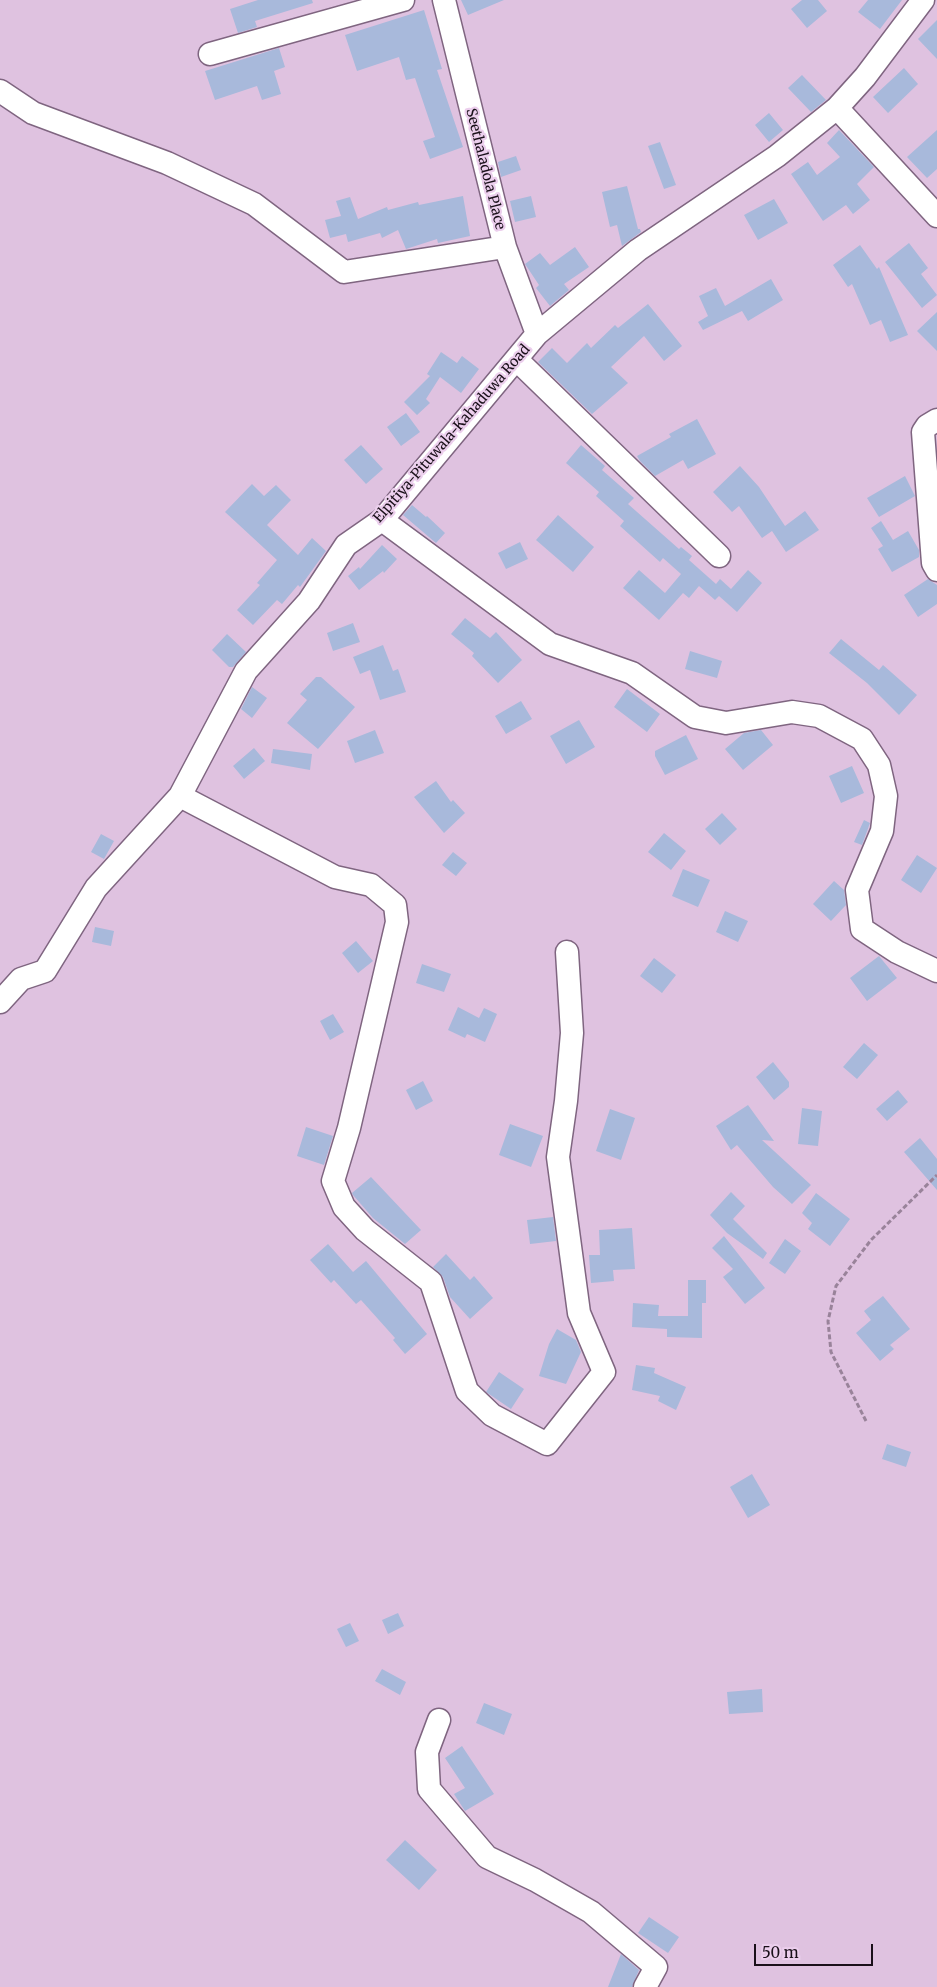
<!DOCTYPE html>
<style>
body{margin:0}
#map{position:relative;width:937px;height:1987px;overflow:hidden;background:#dfc2e0;font-family:Merriweather,serif}
canvas{display:block}
.scale{position:absolute;left:754px;top:1944px;width:119px;height:22px;box-sizing:border-box;border:2px solid #1a101a;border-top:0;padding-left:6px;font-size:15px;line-height:18px;white-space:nowrap;color:#1a101a;-webkit-text-stroke:4px #eccfed;paint-order:stroke}
</style>
<div id="map">
<canvas width="937" height="1987"></canvas>
<div class="scale">50 m</div>
</div>
<script>
const context = document.querySelector('canvas').getContext('2d');
context.lineJoin = 'round';
function fill(path, color) {
  context.fillStyle = color;
  context.fill(path, 'evenodd');
}
function strokePath(path, color, width, dash) {
  context.strokeStyle = color;
  context.lineWidth = width;
  context.lineCap = dash ? 'butt' : 'round';
  context.setLineDash(dash || []);
  context.stroke(path);
}
function drawText(font, color, halo, rows, align = 'center') {
  context.font = font + ' Merriweather,serif';
  context.lineWidth = 4.5;
  context.setLineDash([]);
  context.textBaseline = 'middle';
  context.strokeStyle = halo;
  context.fillStyle = color;
  for (const [text, x, y, turn = 0] of rows) {
    context.save();
    context.translate(x, y);
    context.rotate((+turn || 0) * Math.PI / 180);
    context.textAlign = isNaN(turn) ? turn : align;
    if (halo) context.strokeText(text, 0, 0);
    context.fillText(text, 0, 0);
    context.restore();
  }
}
fill(new Path2D(`
 M258 0H312L313 3 255 21 257 27 238 33 230 9Z
 M461 0H504L468 15Z
 M802 0H818L827 11 807 28 791 9Z
 M868 0H902L880 29 858 12Z
 M424 10 442 69 437 70 463 147 430 159 423 141 435 137 415 78 406 80 399 57 357 71 345 35Z
 M937 20V59L918 39Z
 M279 48 285 67 274 71 281 94 262 100 257 86 215 100 205 71Z
 M904 68 918 84 888 113 873 97Z
 M802 75 826 100 811 112 788 88Z
 M769 113 783 130 769 142 755 125Z
 M839 130 874 167 857 184 870 200 853 214 846 205 823 221 791 174 808 162 817 175 840 157 827 143Z
 M937 130V169L927 178 907 157Z
 M660 142 676 185 664 189 648 146Z
 M516 156 521 170 501 177 498 162Z
 M627 186 638 229H640L641 232 622 246 617 225 610 227 602 192Z
 M463 196 470 236 438 243 437 239 406 249 398 230 382 238 380 233 348 242 346 234 330 238 325 220 341 216 336 201 350 197 358 219 387 207 388 210 418 202 419 205Z
 M531 196 536 217 515 222 510 201Z
 M774 199 788 223 758 240 744 215Z
 M909 243 928 268 921 274 937 295 922 308 885 262Z
 M860 245 877 269 879 267 908 335 890 342 881 320 870 325 852 284 848 287 833 265Z
 M575 247 589 267 564 284 569 290 550 306 536 288 539 285 525 264 540 253 550 265Z
 M771 279 783 300 748 321 742 311 703 330 698 322 708 316 699 296 716 288 725 306Z
 M648 304 682 346 664 361 644 336 611 367 628 383 592 414 538 362 552 348 567 363 587 343 591 348 615 325 618 328Z
 M937 312V351L917 331Z
 M441 352 457 363 462 356 479 369 461 393 440 377 426 399 430 403 417 415 404 402 430 376 427 374Z
 M406 413 420 432 401 446 387 427Z
 M697 419 716 454 688 469 683 460 655 476 640 461 637 456 671 437 669 434Z
 M361 445 383 469 366 484 344 460Z
 M581 445 605 466 602 470 634 498 628 504 679 549 681 547 692 556 689 560 716 584 720 579 731 589 748 570 762 583 737 612 719 596 715 600 699 586 689 598 683 593 659 620 623 588 639 570 665 593 681 574 663 558 660 562 620 526 624 521 596 496 599 492 566 463Z
 M740 466 759 487 785 526 805 511 819 530 786 552 772 531 762 538 739 506 732 512 713 492Z
 M905 476 915 496 879 517 867 498Z
 M252 484 264 496 276 485 291 500 267 525 298 555 312 538 326 551 300 587 298 585 282 604 277 600 253 625 237 610 260 585 257 583 277 560 225 512Z
 M412 505 426 517 427 516 445 533 436 543 403 515Z
 M558 515 594 547 573 572 536 540Z
 M881 521 893 540 908 531 919 550V557L892 572 878 549 883 546 871 528Z
 M520 542 528 559 506 569 498 553Z
 M382 545 397 559 384 573 383 571 359 590 348 576 359 567 360 569Z
 M928 579 937 585V604L918 617 904 595Z
 M465 618 490 638 496 632 522 660 498 683 472 656 474 653 451 634Z
 M353 623 360 642 333 651 327 633Z
 M227 634 246 652 233 667H229L212 650Z
 M841 639 879 670 883 665 917 695 899 715 867 683 829 653Z
 M383 645 393 671 398 669 406 692 380 700 370 670 360 674 353 657Z
 M690 651 722 661 717 678 685 669Z
 M316 677H321L355 707 318 749 287 723 307 700 300 694Z
 M252 687 267 698 252 718 241 709Z
 M627 689 660 714 647 732 614 707Z
 M521 701 532 719 506 734 495 716Z
 M579 720 595 747 566 764 550 736Z
 M375 730 384 753 355 763 347 741Z
 M761 730 773 745 743 770 725 749 744 733Z
 M686 735 698 759 665 775 655 756V751Z
 M254 748 265 761 244 779 233 766Z
 M273 749 312 754 310 770 271 763Z
 M852 766 864 793 841 803 829 776Z
 M436 781 451 802 453 800 465 813 444 833 414 797Z
 M722 813 737 829 720 845 705 829Z
 M864 820 870 823 862 845 854 842Z
 M664 833 686 851 671 870 648 852Z
 M101 834 114 841 104 859 91 852Z
 M453 852 467 863 456 876 442 865Z
 M917 855 937 868 921 893 901 880Z
 M683 869 710 880 698 907 672 896Z
 M834 881 844 890 846 905 831 921 813 904Z
 M725 911 748 921 738 942 716 932Z
 M95 927 114 931 111 946 92 942Z
 M356 941 373 961 358 973 342 953Z
 M879 956 897 978 867 1001 850 978Z
 M654 958 676 975 662 993 640 976Z
 M422 964 451 974 444 992 416 983Z
 M458 1007 479 1018 484 1008 497 1014 485 1042 467 1034 465 1038 448 1030Z
 M333 1014 344 1032 330 1040 320 1021Z
 M864 1043 878 1055 857 1079 843 1067Z
 M773 1062 789 1082V1087L774 1100 756 1077Z
 M423 1081 433 1101 416 1110 406 1090Z
 M898 1090 908 1102 887 1121 876 1109Z
 M748 1105 774 1141 762 1140 811 1185 792 1204 773 1187 737 1145 731 1150 716 1126Z
 M802 1108 822 1111 818 1146 798 1144Z
 M610 1109 635 1118 621 1160 596 1151Z
 M510 1124 543 1136 531 1167 499 1155Z
 M306 1127 333 1136 324 1165 297 1156Z
 M920 1138 937 1159V1190L904 1152Z
 M371 1177 421 1230 405 1244 373 1218 353 1195 352 1193Z
 M731 1192 745 1206 733 1219 767 1253 763 1259 727 1233 710 1215Z
 M816 1193 850 1219 830 1246 808 1229 812 1223 802 1213Z
 M553 1217 556 1241 530 1244 527 1220Z
 M632 1228 635 1269 613 1270 614 1281 591 1283 589 1255H600L599 1230Z
 M724 1236 765 1288 745 1304 723 1277 733 1269 712 1248Z
 M785 1239 801 1251 785 1274 769 1263Z
 M328 1244 353 1272 366 1261 427 1334 405 1354 393 1340 395 1338 361 1300 356 1304 334 1280 331 1283 310 1260Z
 M446 1254 470 1280 474 1276 493 1298 470 1319 450 1297 443 1277 433 1267Z
 M688 1280H706V1303H702V1338L667 1337V1329L632 1327 633 1303 659 1305 658 1316H688Z
 M883 1296 910 1329 890 1345 894 1349 880 1361 856 1333 871 1320 864 1311Z
 M557 1329 576 1340 581 1352 566 1384 539 1376 549 1344Z
 M636 1365 655 1368 654 1373 686 1387 676 1410 658 1401 660 1396 632 1390Z
 M499 1372 524 1389 511 1409 486 1392Z
 M887 1444 911 1452 906 1467 882 1459Z
 M752 1474 770 1505 748 1518 730 1487Z
 M398 1613 404 1626 388 1634 382 1620Z
 M350 1623 359 1641 346 1647 337 1629Z
 M382 1669 406 1682 400 1695 375 1681Z
 M762 1689 763 1712 729 1714 727 1692Z
 M484 1703 512 1714 504 1735 476 1723Z
 M462 1746 494 1794 465 1811 454 1794 465 1788 445 1758Z
 M405 1840 437 1870 419 1890 386 1860Z
 M649 1917 679 1937 668 1953 638 1933Z
 M621 1954 639 1970 632 1987H608Z`), '#a8b9db');
const minor = new Path2D(`
 M444 0 505 247 537 334
 M210 54 403 0
 M0 91 33 113 167 163 254 204 344 272 505 247
 M837 108 937 216
 M517 360 719 556
 M937 420 927 426 923 432 933 563 937 570
 M382 520 550 644 632 673 695 717 726 723 792 712 819 716 862 739 879 765 886 796 882 831 857 890 862 929 897 952 937 971
 M180 796 335 877 371 885 395 905 397 922 349 1128 333 1181 344 1207 365 1230 431 1282 467 1391 492 1415 547 1444 604 1372 579 1313 558 1157 566 1101 572 1033 567 952
 M0 1002 21 979 45 971 96 888 180 796 246 671 309 601 346 545 382 520 537 334 638 250 777 156 837 108 865 77 923 0
 M439 1720 427 1752 429 1789 487 1857 535 1880 591 1912 656 1967 645 1987`);
strokePath(minor, '#7f6580', 25);
strokePath(new Path2D(`
 M866 1421 831 1352 828 1321 836 1286 871 1240 937 1175`), '#99839a', 3, [5, 2.5]);
strokePath(minor, '#fff', 22);
drawText('14px', '#1a101a', '#eccfed', [
 ["Seethaladola Place",485,169,76],
 ["Elpitiya-Pituwala-Kahaduwa Road",452,434,-49]
]);
</script>
